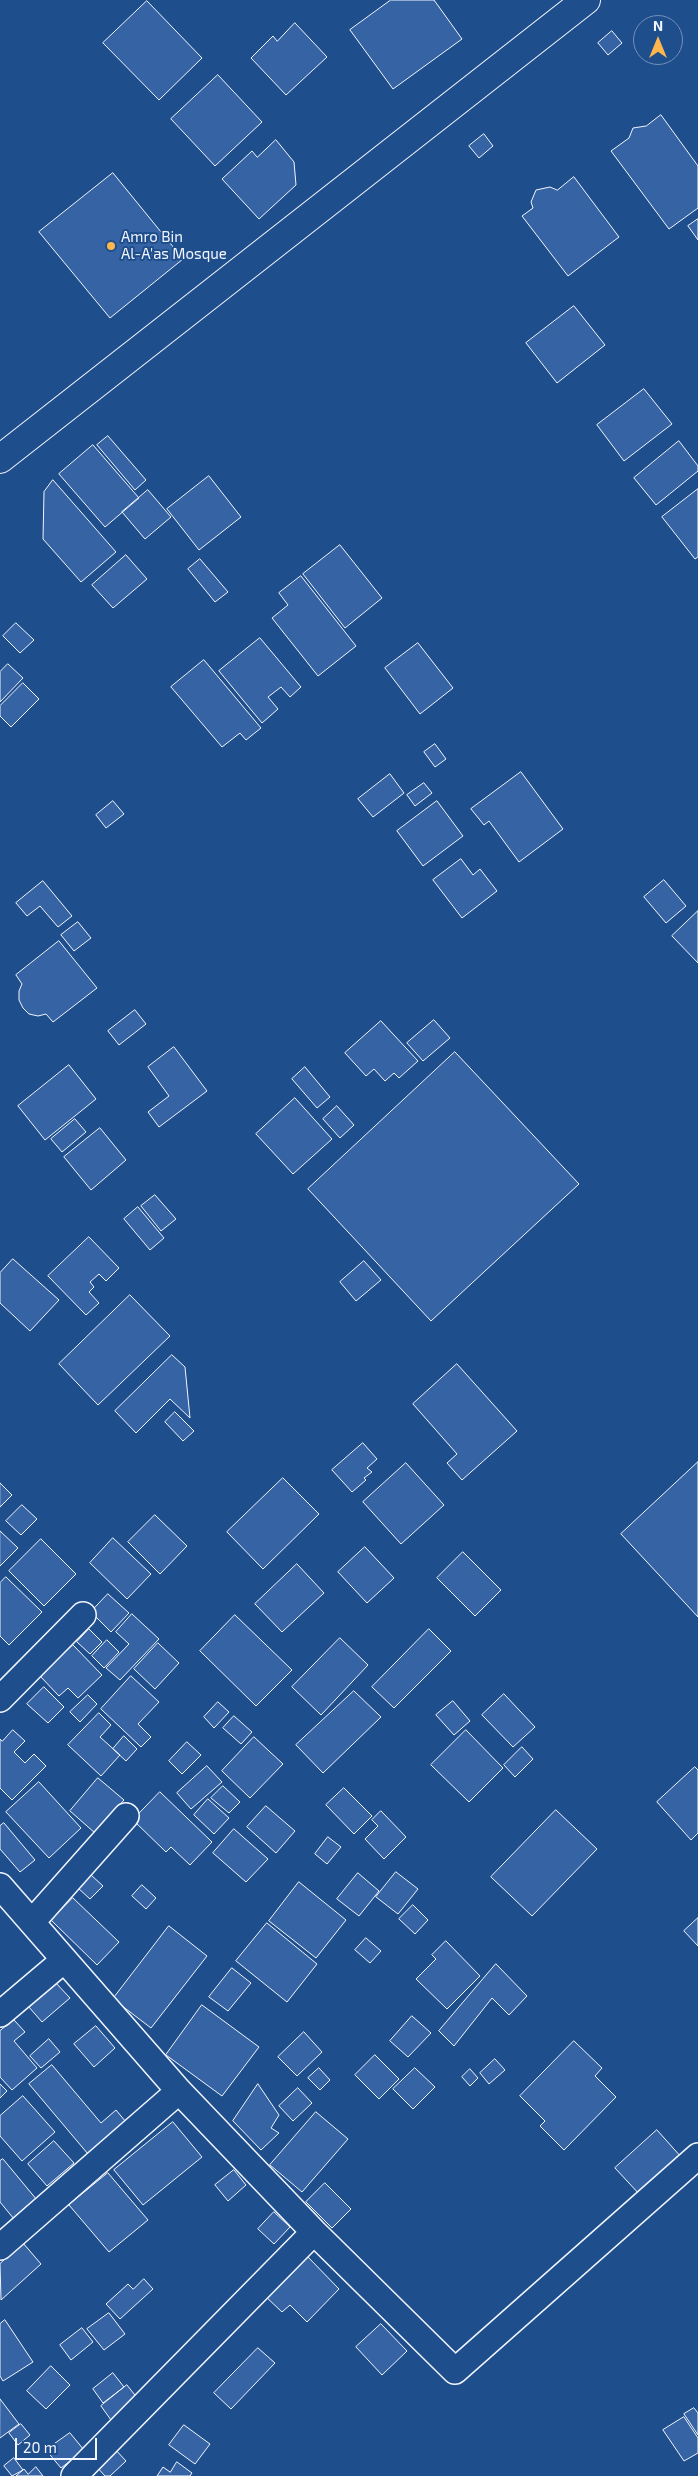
<!DOCTYPE html>
<style>
body{margin:0}
#map{position:relative;width:698px;height:2476px;overflow:hidden;background:#1f4e8c;font-family:"Exo 2",sans-serif}
canvas{display:block}
.north{position:absolute;left:633px;top:15px;width:50px;height:50px;box-sizing:border-box;background:#1f4e8c;border:1px solid #7391ba;border-radius:50%;rotate:0deg;font-size:14px;font-weight:700;line-height:20px;text-align:center;color:#f2f6ff}
.north::after{content:'';display:block;margin:auto;width:18px;height:22px;background:#ffb74d;clip-path:polygon(50% 0,100% 100%,50% 72%,0 100%)}
.scale{position:absolute;left:15px;top:2438px;width:82px;height:22px;box-sizing:border-box;border:2px solid #f2f6ff;border-top:0;padding-left:6px;font-size:15px;line-height:18px;white-space:nowrap;color:#f2f6ff;-webkit-text-stroke:4px #1f4e8c;paint-order:stroke}
</style>
<div id="map">
<canvas width="698" height="2476"></canvas>
<div class="north">N</div>
<div class="scale">20 m</div>
</div>
<script>
const context = document.querySelector('canvas').getContext('2d');
context.lineJoin = 'round';
function fill(path, color) {
  context.fillStyle = color;
  context.fill(path, 'evenodd');
}
function strokePath(path, color, width, dash) {
  context.strokeStyle = color;
  context.lineWidth = width;
  context.lineCap = dash ? 'butt' : 'round';
  context.setLineDash(dash || []);
  context.stroke(path);
}
function drawText(font, color, halo, rows, align = 'center') {
  context.font = font + ' "Exo 2",sans-serif';
  context.lineWidth = 4;
  context.setLineDash([]);
  context.textBaseline = 'middle';
  context.strokeStyle = halo;
  context.fillStyle = color;
  for (const [text, x, y, turn = 0] of rows) {
    context.save();
    context.translate(x, y);
    context.rotate((+turn || 0) * Math.PI / 180);
    context.textAlign = isNaN(turn) ? turn : align;
    if (halo) context.strokeText(text, 0, 0);
    context.fillText(text, 0, 0);
    context.restore();
  }
}
const building = new Path2D(`
 M391 0H434L462 39 393 89 350 30Z
 M147 1 202 58 159 100 103 43Z
 M295 23 327 57 286 95 251 58 273 36 277 41Z
 M612 31 622 43 608 55 598 43Z
 M218 75 262 122 215 166 171 119Z
 M661 115 698 166V208L669 229 611 151 629 138 633 128 646 126Z
 M484 134 493 146 479 158 469 146Z
 M276 140 294 162 296 185 259 219 222 179 252 151 257 157Z
 M113 173 183 259 110 318 39 232Z
 M574 177 619 237 568 276 522 216 533 208 531 202 536 190 550 187 557 190Z
 M698 219V240L688 226Z
 M574 306 605 345 557 383 526 343Z
 M644 389 672 424 624 461 597 425Z
 M108 436 146 480 135 490 97 445Z
 M679 441 698 466V471L656 505 634 478Z
 M93 445 139 498 105 527 59 474Z
 M209 476 241 517 199 550 167 509Z
 M53 480 116 552 81 582 43 539 44 492Z
 M698 489V557L695 559 662 517Z
 M148 490 171 517 145 539 122 512Z
 M340 545 382 598 345 628 303 574Z
 M126 555 147 579 113 608 92 585Z
 M200 559 228 592 215 602 188 569Z
 M301 576 356 646 318 676 272 618 288 605 279 593Z
 M16 623 34 640 20 653 3 636Z
 M260 638 301 687 290 697 281 687 268 697 278 709 262 723 219 671Z
 M418 643 453 688 420 714 385 668Z
 M204 660 261 728 246 740 240 733 222 747 171 687Z
 M8 664 23 678 0 702V672Z
 M23 683 39 699 11 727 0 716V706Z
 M435 744 446 759 435 767 424 752Z
 M521 772 563 829 519 862 489 821 484 825 471 809Z
 M390 774 404 793 373 817 358 799Z
 M424 783 432 793 415 806 407 795Z
 M113 801 124 814 106 828 96 815Z
 M437 801 463 836 423 866 397 831Z
 M461 859 473 875 480 869 497 891 462 918 433 880Z
 M664 880 686 906 666 923 644 897Z
 M43 881 72 916 58 927 40 906 27 916 16 903Z
 M698 911V963L672 936Z
 M78 922 91 938 74 951 61 935Z
 M59 941 97 988 53 1022 46 1014 38 1016 29 1014 23 1008 19 1000V991L22 984 16 975Z
 M135 1010 146 1024 119 1045 108 1031Z
 M434 1020 450 1038 423 1061 407 1043Z
 M381 1021 418 1061 399 1078 394 1073 385 1081 374 1069 366 1076 345 1053Z
 M174 1047 207 1091 159 1127 148 1112 169 1096 148 1067Z
 M455 1052 579 1184 431 1321 308 1189Z
 M69 1065 96 1099 45 1140 18 1106Z
 M305 1067 330 1097 317 1108 292 1079Z
 M295 1098 332 1139 293 1174 256 1134Z
 M337 1106 354 1125 340 1138 323 1119Z
 M75 1119 86 1132 62 1152 51 1139Z
 M100 1128 126 1160 91 1190 64 1157Z
 M155 1195 176 1219 161 1231 141 1206Z
 M138 1207 164 1238 150 1250 124 1219Z
 M89 1237 119 1268 106 1281 99 1274 90 1282 94 1287 89 1292 99 1303 86 1315 48 1276Z
 M13 1259 59 1300 30 1331 0 1303V1273Z
 M364 1261 381 1280 356 1301 340 1282Z
 M130 1295 170 1336 98 1405 59 1364Z
 M172 1355 185 1367 190 1418 170 1399 136 1433 115 1411Z
 M457 1364 517 1431 462 1480 447 1463 457 1454 413 1404Z
 M175 1412 194 1431 183 1441 165 1422Z
 M363 1443 377 1459 367 1468 372 1472 364 1478 366 1480 352 1492 332 1470Z
 M698 1462V1617L621 1534Z
 M406 1463 444 1505 401 1544 363 1502Z
 M283 1478 319 1514 263 1569 227 1532Z
 M0 1483 12 1495 0 1507Z
 M22 1505 37 1519 21 1535 6 1521Z
 M155 1515 187 1546 160 1574 128 1542Z
 M0 1531 18 1548 0 1566Z
 M113 1538 151 1574 127 1599 90 1563Z
 M41 1539 76 1574 44 1606 9 1571Z
 M365 1547 394 1578 367 1603 338 1572Z
 M463 1552 501 1590 475 1616 437 1578Z
 M297 1564 324 1593 282 1632 255 1604Z
 M6 1577 42 1612 9 1645 0 1636V1583Z
 M108 1594 129 1613 111 1632 91 1612Z
 M132 1614 159 1639 120 1680 106 1668 129 1644 116 1632Z
 M235 1615 292 1670 256 1706 200 1651Z
 M89 1629 102 1642 90 1654 77 1642Z
 M429 1629 451 1651 394 1708 372 1687Z
 M340 1638 368 1665 321 1715 292 1687Z
 M107 1640 119 1652 104 1668 92 1656Z
 M158 1643 179 1663 155 1689 134 1669Z
 M73 1645 102 1675 78 1698 68 1688 59 1696 40 1676Z
 M131 1676 159 1702 138 1724 151 1737 141 1747 101 1709Z
 M44 1687 64 1707 48 1723 27 1704Z
 M354 1691 381 1717 323 1773 296 1745Z
 M504 1694 535 1727 513 1747 482 1715Z
 M88 1695 97 1704 80 1722 70 1712Z
 M453 1701 470 1721 454 1735 436 1715Z
 M218 1702 229 1712 214 1728 204 1717Z
 M99 1713 111 1725 100 1737 120 1755 101 1776 68 1745Z
 M234 1716 252 1732 241 1744 223 1728Z
 M13 1730 25 1741 14 1752 25 1763 34 1754 46 1766 12 1800 0 1788V1739L2 1741Z
 M466 1730 503 1768 469 1802 431 1765Z
 M124 1736 137 1749 126 1761 113 1749Z
 M254 1737 283 1764 250 1798 222 1771Z
 M187 1742 201 1755 182 1774 169 1761Z
 M522 1747 533 1759 515 1777 504 1765Z
 M207 1766 222 1782 191 1809 177 1793Z
 M695 1767 698 1770V1833L691 1840 657 1802Z
 M98 1778 124 1800 95 1833 70 1811Z
 M39 1782 81 1828 49 1858 6 1812Z
 M223 1786 240 1802 229 1813 211 1798Z
 M344 1788 372 1816 354 1834 326 1805Z
 M160 1792 212 1842 190 1865 171 1847 166 1852 133 1820Z
 M208 1799 229 1818 214 1834 194 1815Z
 M266 1806 295 1831 276 1853 247 1827Z
 M556 1810 597 1849 532 1916 491 1877Z
 M381 1811 406 1837 384 1859 365 1839 378 1826 372 1820Z
 M4 1823 35 1860 20 1872 0 1849V1826Z
 M234 1829 268 1859 246 1882 213 1853Z
 M328 1837 341 1847 327 1864 315 1854Z
 M396 1872 418 1889 398 1914 376 1897Z
 M358 1873 379 1891 359 1916 337 1899Z
 M91 1875 103 1886 90 1899 78 1888Z
 M299 1882 346 1920 316 1958 269 1921Z
 M142 1885 156 1898 146 1909 132 1896Z
 M73 1898 119 1942 97 1965 51 1920Z
 M413 1905 428 1920 415 1934 399 1919Z
 M698 1918V1946L684 1931Z
 M267 1923 317 1964 287 2002 236 1961Z
 M169 1926 207 1956 151 2028 113 1999Z
 M366 1938 381 1951 370 1963 355 1950Z
 M446 1941 480 1976 447 2009 416 1979 436 1959 432 1955Z
 M496 1964 527 1996 509 2015 492 1998 454 2046 439 2031Z
 M232 1968 251 1983 228 2011 209 1997Z
 M55 1982 70 1998 42 2022 28 2006Z
 M202 2005 259 2047 222 2096 166 2055Z
 M412 2016 431 2033 408 2057 390 2041Z
 M14 2020 25 2032 14 2041 37 2068 12 2090 0 2077V2031Z
 M96 2026 115 2048 94 2067 74 2044Z
 M304 2032 322 2052 297 2076 278 2057Z
 M49 2039 60 2052 41 2068 30 2056Z
 M574 2041 602 2068 595 2076 616 2097 564 2150 540 2126 545 2121 520 2096Z
 M375 2055 399 2079 379 2099 355 2075Z
 M495 2059 505 2070 489 2084 480 2073Z
 M52 2065 101 2123 116 2110 126 2122 88 2154 29 2084Z
 M319 2068 330 2080 320 2090 308 2078Z
 M415 2068 435 2087 413 2109 393 2089Z
 M470 2069 478 2078 470 2086 462 2077Z
 M0 2084 7 2091 0 2098Z
 M258 2084 279 2115 271 2128 279 2133 261 2150 233 2121Z
 M298 2088 312 2103 293 2121 279 2106Z
 M23 2096 55 2132 22 2161 0 2136V2116Z
 M316 2112 348 2139 302 2192 270 2165Z
 M173 2122 202 2157 143 2205 114 2170Z
 M657 2130 682 2158 641 2196 615 2168Z
 M54 2141 74 2163 47 2186 28 2164Z
 M3 2159 37 2200 14 2219 0 2202V2161Z
 M234 2170 246 2185 228 2201 215 2185Z
 M108 2173 148 2220 109 2252 69 2205Z
 M325 2183 351 2209 332 2228 306 2202Z
 M274 2212 290 2227 274 2244 258 2229Z
 M23 2243 41 2264 1 2300 0 2264Z
 M307 2256 339 2289 307 2322 290 2305 282 2312 264 2295Z
 M144 2279 153 2289 120 2319 106 2304 128 2284 133 2289Z
 M109 2313 125 2334 104 2350 87 2329Z
 M5 2320 33 2362 3 2381 0 2376V2324Z
 M381 2324 407 2351 382 2375 356 2347Z
 M82 2328 93 2342 71 2360 60 2345Z
 M258 2348 275 2363 231 2409 214 2393Z
 M51 2366 70 2385 46 2409 27 2391Z
 M113 2373 124 2387 103 2403 93 2389Z
 M127 2385 138 2399 111 2420 101 2406Z
 M0 2399 19 2424 0 2438Z
 M694 2408 698 2413V2435L684 2414Z
 M684 2417 698 2438V2453L684 2461 663 2430Z
 M21 2424 30 2435 18 2445 9 2433Z
 M184 2425 210 2444 195 2464 169 2445Z
 M70 2433 84 2450 61 2468 46 2450Z
 M113 2447 126 2461 110 2476H105L95 2465Z
 M14 2458 23 2470 12 2476 4 2466Z
 M177 2462 192 2473 190 2476H157L163 2467 170 2472Z
 M36 2467 43 2476H16L24 2469 28 2474Z`);
fill(building, '#3563a3');
strokePath(building, '#f2f6ff', 1);
const street = new Path2D(`
 M0 1699 83 1615
 M0 1886 179 2091 314 2232 455 2371 698 2156
 M32 1922 126 1816
 M0 2014 64 1960
 M0 2247 179 2091
 M74 2476 314 2232`);
const secondary = new Path2D(`
 M0 459 586 0`);
strokePath(street, '#f2f6ff', 28);
strokePath(secondary, '#f2f6ff', 30);
strokePath(street, '#1f4e8c', 25);
strokePath(secondary, '#1f4e8c', 28);
for (const [x, y, r, color] of [
 [111,246,5,"#ffb74d"]
]) {
  const dot = new Path2D();
  dot.arc(x, y, r, 0, 2 * Math.PI);
  context.fillStyle = color;
  context.fill(dot);
  strokePath(dot, '#1f4e8c', 2);
}
drawText('15px', '#f2f6ff', '#1f4e8c', [
 ["Amro Bin",121,237],
 ["Al-A'as Mosque",121,254]
], 'left');
</script>
